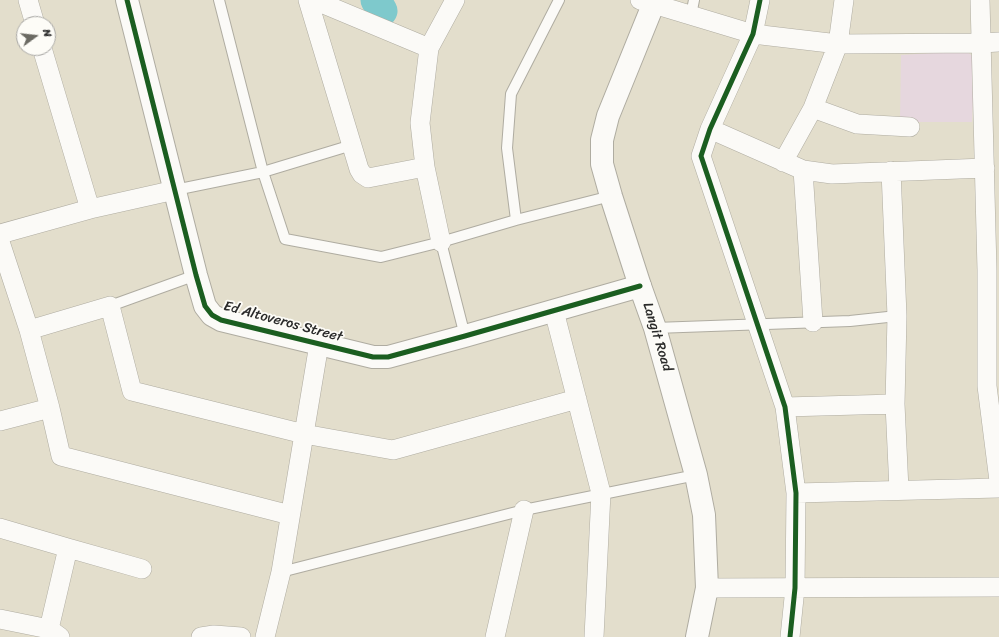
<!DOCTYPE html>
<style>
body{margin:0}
#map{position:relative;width:999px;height:637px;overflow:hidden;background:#e3decc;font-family:Sriracha,sans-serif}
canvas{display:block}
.north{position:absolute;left:16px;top:16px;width:40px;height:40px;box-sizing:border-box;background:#fdfcf7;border:1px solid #a9a8a5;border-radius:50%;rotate:75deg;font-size:11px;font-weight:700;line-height:16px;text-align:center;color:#2b2b2b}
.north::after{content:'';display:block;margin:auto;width:14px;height:18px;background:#6b6a63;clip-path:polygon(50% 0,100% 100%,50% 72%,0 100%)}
</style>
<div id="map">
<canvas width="999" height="637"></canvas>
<div class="north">N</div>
</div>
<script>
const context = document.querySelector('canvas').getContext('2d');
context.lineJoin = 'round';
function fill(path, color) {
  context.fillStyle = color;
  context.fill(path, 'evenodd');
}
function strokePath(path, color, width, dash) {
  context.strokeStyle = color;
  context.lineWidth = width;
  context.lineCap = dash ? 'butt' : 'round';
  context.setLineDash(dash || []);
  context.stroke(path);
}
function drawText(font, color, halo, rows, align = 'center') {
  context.font = font + ' Sriracha,sans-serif';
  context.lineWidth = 3.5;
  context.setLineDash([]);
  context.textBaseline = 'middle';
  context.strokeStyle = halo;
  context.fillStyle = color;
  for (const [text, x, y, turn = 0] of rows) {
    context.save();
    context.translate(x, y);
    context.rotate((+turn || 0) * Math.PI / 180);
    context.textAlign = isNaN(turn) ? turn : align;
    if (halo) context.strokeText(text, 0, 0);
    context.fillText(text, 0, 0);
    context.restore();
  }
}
fill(new Path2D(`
 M966 51 975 58 972 122H900L901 55Z`), '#e6d7de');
strokePath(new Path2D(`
 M376 0 382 11`), '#7ec9cc', 31);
const service = new Path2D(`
 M219 0 263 172 285 239 381 257 441 242 516 220 611 196
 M691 15 694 0
 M175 190 263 172 352 145
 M516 220 507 148 511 94 559 0
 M441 242 465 336
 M110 306 196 275
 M655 328 850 321 897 316
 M281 572 524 510 696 475`);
const minor = new Path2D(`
 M28 0 35 24
 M308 0 359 169 362 174 368 178 425 167
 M314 0 429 48
 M640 0 753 34 838 44 982 43 999 42
 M760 0 753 34 710 129 701 156 785 407 796 493 795 588 790 637
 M980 0 987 270V386L999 481
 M42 48 90 209
 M813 108 857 124 910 127
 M710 129 803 170 832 174 985 168
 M783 162 813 108 838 44 844 0
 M803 170 813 322
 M891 171 897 316 895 404 899 490
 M0 234 90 209 175 190
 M0 242 29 330 50 408 61 456 290 515
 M441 242 425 167 420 123 429 48 455 0
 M554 311 601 493 594 637
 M29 330 110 306 132 391 304 434 393 450 577 399
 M785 407 895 404
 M0 421 50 408
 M796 493 999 488
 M0 528 68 548 142 569
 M707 588 999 587
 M0 619 49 629 60 637
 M49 629 68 548
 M201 637 214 635 241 637
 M265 637 281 572 319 344
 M495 637 524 510`);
const tertiary = new Path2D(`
 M127 0 196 275 205 306 212 315 221 320 373 357H388L465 336 640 286`);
const secondary = new Path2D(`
 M655 0 608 116 602 140V164L611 196 640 286 655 328 696 475 704 515 707 588 697 637`);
strokePath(service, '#afaca1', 12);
strokePath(minor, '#afaca1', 20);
strokePath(tertiary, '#afaca1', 24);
strokePath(secondary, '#afaca1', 24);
strokePath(service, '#fbfaf7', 10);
strokePath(minor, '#fbfaf7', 19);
strokePath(tertiary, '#fbfaf7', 22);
strokePath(secondary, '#fbfaf7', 22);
strokePath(new Path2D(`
 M127 0 196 275 205 306 212 315 221 320 373 357H388L465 336 640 286
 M760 0 753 34 710 129 701 156 785 407 796 493 795 588 790 637`), '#1b5e20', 5);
drawText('14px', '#2b2b2b', '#fdfcf7', [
 ["Ed Altoveros Street",283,322,15],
 ["Langit Road",657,337,73]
]);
</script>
